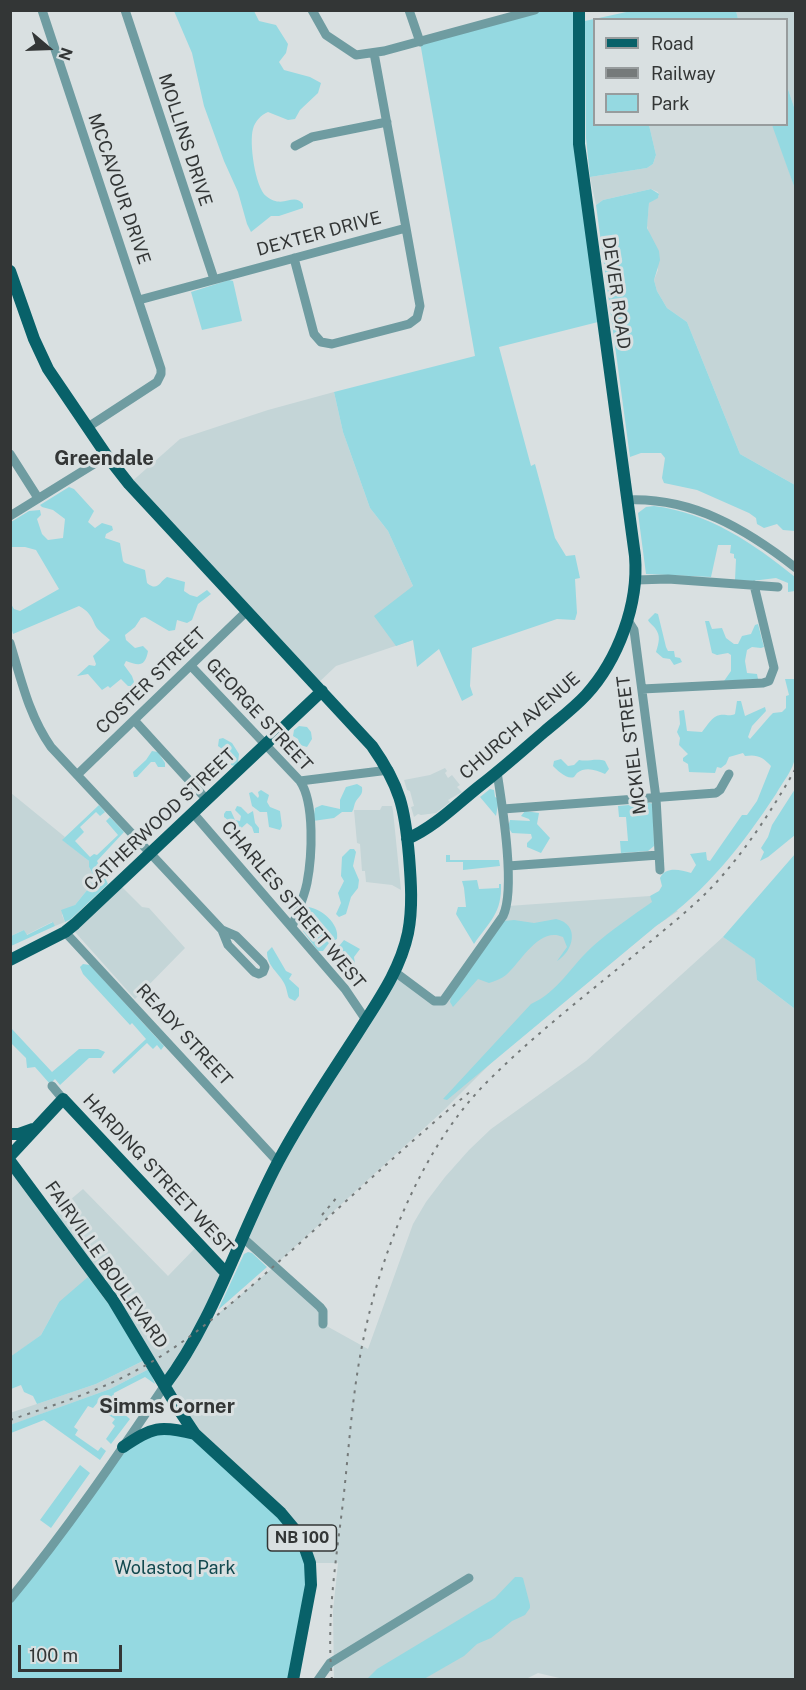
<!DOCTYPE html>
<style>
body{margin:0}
#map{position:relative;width:806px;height:1690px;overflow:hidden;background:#d9e0e1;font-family:"Public Sans",sans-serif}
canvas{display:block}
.frame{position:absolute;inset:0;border:12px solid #333636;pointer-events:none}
.legend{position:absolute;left:593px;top:18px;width:195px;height:108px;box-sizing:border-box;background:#d9e0e1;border:2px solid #979c9d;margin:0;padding:8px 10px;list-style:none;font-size:18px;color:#333636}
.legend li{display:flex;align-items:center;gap:12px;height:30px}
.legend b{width:30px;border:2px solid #979c9d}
.north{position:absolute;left:18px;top:18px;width:60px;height:60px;-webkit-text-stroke:4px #d9e0e1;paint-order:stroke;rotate:109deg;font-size:16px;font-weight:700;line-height:24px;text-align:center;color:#333636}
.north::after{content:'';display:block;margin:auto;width:21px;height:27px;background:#333636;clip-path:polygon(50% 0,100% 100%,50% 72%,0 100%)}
.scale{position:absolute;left:18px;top:1645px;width:104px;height:27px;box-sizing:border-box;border:3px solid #333636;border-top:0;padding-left:8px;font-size:18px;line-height:21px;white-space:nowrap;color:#333636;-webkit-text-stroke:4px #d9e0e1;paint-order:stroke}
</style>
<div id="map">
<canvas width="806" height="1690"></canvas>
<div class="frame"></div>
<ul class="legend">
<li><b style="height:8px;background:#086169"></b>Road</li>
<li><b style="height:8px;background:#757a7a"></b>Railway</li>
<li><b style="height:16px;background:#95d9e1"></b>Park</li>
</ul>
<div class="north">N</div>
<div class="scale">100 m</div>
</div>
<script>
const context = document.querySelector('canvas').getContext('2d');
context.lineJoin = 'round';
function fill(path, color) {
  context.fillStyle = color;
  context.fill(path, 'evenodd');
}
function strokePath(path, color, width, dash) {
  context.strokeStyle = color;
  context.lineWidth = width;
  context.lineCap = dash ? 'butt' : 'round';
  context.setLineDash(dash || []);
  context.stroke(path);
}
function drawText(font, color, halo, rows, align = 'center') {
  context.font = font + ' "Public Sans",sans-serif';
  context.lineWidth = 6;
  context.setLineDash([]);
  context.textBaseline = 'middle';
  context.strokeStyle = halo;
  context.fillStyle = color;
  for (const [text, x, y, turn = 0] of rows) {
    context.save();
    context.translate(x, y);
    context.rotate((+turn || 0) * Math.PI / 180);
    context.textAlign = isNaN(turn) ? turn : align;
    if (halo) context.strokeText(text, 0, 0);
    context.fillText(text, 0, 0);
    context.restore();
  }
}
fill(new Path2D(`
 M736 11H795V110L787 86 786 20 738 19Z
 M649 125H772L776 133 795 189V485L740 454 687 322 667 308 657 291 654 280 658 270 647 226 649 203 659 196 658 192 651 189 603 200 596 205 590 177 647 168 653 164 656 155Z
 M334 392 343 432 370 508 388 531 413 586V640L336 666 316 685 129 484 180 439 268 410Z
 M445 768 447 771 445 773 448 778 452 775 460 785 457 787 462 792 448 800 450 802 436 813 421 815 418 814 414 817 411 807 414 806 410 791 407 790 404 780 430 775Z
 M11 793 65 837 63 840 89 861V867L96 879 75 905 63 911 62 915 65 922 55 926 52 922 26 935 24 930 11 936Z
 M382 806H392L393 811 401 890 392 885 366 882 365 871H362L360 844 357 843 354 810H380Z
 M122 887 142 907 149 908 185 948 135 999 75 932Z
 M650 896 678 911 656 926 493 1061 444 1110 275 1265 316 1302 323 1324 368 1349 413 1224 426 1202 445 1177 469 1150 491 1129 586 1061 723 937 756 959 757 980 795 1009V1679L568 1680 538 1673 524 1680 334 1679 333 1611 338 1563H310L212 1451 149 1358 59 1302 41 1335 11 1357 10 1161 51 1216 83 1189 168 1276 199 1244 226 1273 199 1330 275 1266 242 1237 278 1162 395 972 439 1002 508 906Z
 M145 1360 149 1369 110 1389 11 1425 10 1413 96 1384Z`), '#c4d5d7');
fill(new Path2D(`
 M174 11H254L259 21 276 25 288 44 286 53 279 62 284 70 310 77 321 83 318 93 300 110 295 119 288 120 268 112C261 115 255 121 253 129 249 142 255 187 266 196 283 210 293 192 303 204V208L279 216H271L251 232 247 224 238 192 224 161 204 106 192 53Z
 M535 11H579L578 100 602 321 499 347 531 466 535 464 555 538 566 556 575 555 580 578 575 579 577 613 575 620 557 619 472 648 470 686 473 695 462 701 439 649 417 667 413 640 396 646 374 616 413 586 388 531 370 508 343 432 334 392 475 356 420 42Z
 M631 11H736L738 19 594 20V124L649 125 656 155 653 164 647 168 590 177 586 138 585 21Z
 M787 86 795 110V189L772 125 786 124Z
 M651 189 659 194 658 198 649 203 647 228 659 251 660 260 654 280 657 291 667 308 687 322 740 454 795 485V531L783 530 777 524 764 528 757 524 756 518 749 513 697 490 664 483 662 478 665 458 661 453H641L630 457 596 205 603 200Z
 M229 280 233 281 242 321 202 330 191 292Z
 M69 487 74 489 94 511 88 522 95 528 102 523 112 526 113 530 106 534 105 538 120 543 123 561 125 563 145 570 147 583C158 592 159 582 167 577L185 582 184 591 190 595 197 597 207 590 211 594 198 604 192 620 187 623 177 620 175 630 169 631 145 617 141 618 135 627 125 635 126 640 135 648 143 646 148 651C145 667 139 666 126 661L124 665 132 676 134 682 131 686H128L121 679 110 688 108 686 102 690 88 674 77 676 89 665 95 666 96 664 93 656 110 640C105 635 98 631 95 625 91 615 88 611 79 606L13 634 11 627V604L14 609 20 611 59 589 36 550 25 547H11V522L29 511 40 510 41 515 37 519 42 534 48 540 63 538 65 519 53 510 42 507 40 505Z
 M654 506C709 513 753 543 795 577V591L788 592V583L776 578 752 581 735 580 736 559 734 558V554L730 553 731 545H718L711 577 646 574 638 513 646 507Z
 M655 613 658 614 666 647 668 651H674L675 657 680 658 682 662 674 665 670 659 663 658 656 652C659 642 661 636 655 628 653 625 649 623 648 620Z
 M705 621H709L712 629 722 628 726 638 734 644H738L742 636 751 634 755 625 758 624 764 647 761 648 752 647 747 650 745 661 747 673 757 674 758 679 724 681 731 671V655L728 653 717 655 712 653Z
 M785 679H795C795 703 799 734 795 757 794 769 782 783 776 794 743 844 706 892 656 926L447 1100 443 1099 531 1004C558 992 571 966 592 947 611 930 632 916 652 902L650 896 659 891 662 886 660 878C666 866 680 870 691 873L696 865 690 854 706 852 707 860 710 861 742 815H747L757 801 771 766C763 757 757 754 745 756L743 753 729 757 726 764 721 768 717 767 715 773 689 772 688 764 683 761V758L688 754 679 745 680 738 677 732 680 724 679 711 684 710 687 731 702 732C707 726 712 716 720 715 727 714 728 717 735 714L737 701H741L745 716 765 707 766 711 752 726 748 737 750 739 770 716 773 713 782 712 786 708V696L789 695Z
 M299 726 307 727 311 732 312 739 307 747 300 745 298 739 293 736 294 730Z
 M223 738 232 743 239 754 238 763 235 766 231 765 229 754 218 746 219 739Z
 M152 751 158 752 165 763V767H158L155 762H151L137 777H134L133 772 146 760Z
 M561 759 568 766 574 765 579 760C588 762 596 758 605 761L609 769 605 774C596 770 586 766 577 773 576 774 575 776 574 777 567 780 557 770 553 766L554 761Z
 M357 784 362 787C363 795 360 795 356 801 354 804 354 809 352 812H342L334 818 313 821 315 808 322 805 340 809V800L346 787Z
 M490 789 494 790 495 797 499 799 496 816 480 797Z
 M795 789V835L768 857 760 861 764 852 761 848 768 837 772 825Z
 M261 790 269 795 267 802 270 807 280 811 282 826 280 830 269 827 267 812H260L252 806 249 793 252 792 258 798 259 796 258 792Z
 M650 803 653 804 654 846 648 851 621 853 620 841H628L626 817H619L618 806Z
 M99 805 105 812 100 816 96 812 80 827 84 832 75 841 90 857 94 854 97 855 118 835 106 821 110 817 124 832 97 861 108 884 71 919 65 922 61 910 75 905 96 879 89 867V861L62 840Z
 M237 806 241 807 248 814 253 811 255 823 259 828V833H254L252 827 247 823 236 833 233 832V824L224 817V814L226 811H231L235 820 240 821 241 816 235 810Z
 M525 811 539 813 537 824 550 838 541 853 527 847V843L532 838 531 834 512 833 508 827 510 820 530 821 529 819 521 816Z
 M350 849H354L356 852 353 866 359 880 358 888 351 897 346 914 339 917 336 914 341 903 338 893 344 881 341 876 342 857Z
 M795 854V1009L757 980 755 959 723 937Z
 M446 855H450V860H499L500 866 463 870V862H446Z
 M477 880 479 889 499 888V884H501C502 913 490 921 474 944L456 914 458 907H466L464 888 462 881Z
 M307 907C321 908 340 924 337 939L329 943 323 951H318L303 931 308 924 307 922 300 920C299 915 303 909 307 907Z
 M556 919C580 924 574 951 557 961L567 947 563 937C539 926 521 962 506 975 501 979 495 981 489 983L478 979 453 1007 450 1002 451 997 504 921 514 920 534 923Z
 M53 922 55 926 11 946V936L24 930 27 935Z
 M344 940 360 949 354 957 355 964 352 969H349L344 961 334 956 335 951Z
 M272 947 286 971 292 974 289 979 299 988V996L295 1001 289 998C287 994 287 988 284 983 278 972 267 966 267 952Z
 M83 964 90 965 164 1046 161 1050 157 1045 153 1049 147 1043 114 1074 112 1071 146 1039 132 1023 130 1025 83 974 80 967Z
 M11 1028 52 1072 79 1049H98L105 1052 101 1058H89L60 1085 55 1079 50 1084 35 1067 27 1068 26 1058 11 1043Z
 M248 1252 252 1253 267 1267 218 1310 244 1254Z
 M88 1277 149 1358 96 1384 37 1404 33 1396 24 1392 21 1385 11 1389 10 1357 41 1335 59 1302Z
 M149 1369 155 1384 145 1377 114 1393 112 1404 130 1419 111 1444 106 1439 115 1426 112 1423 115 1419 107 1414 109 1410 98 1402 93 1408 88 1406 74 1427 78 1430 75 1435 98 1451 101 1447 106 1451 100 1460 44 1420 11 1433 10 1425 110 1389Z
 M184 1431 281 1513 310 1563 293 1679 11 1680V1599L105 1473 138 1436Z
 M80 1465 90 1473 51 1528 40 1520Z
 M515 1577H521L523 1578 530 1605V1608L525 1615 512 1621 491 1638 477 1644 464 1656 424 1679H367L377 1669 495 1598Z`), '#95d9e1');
strokePath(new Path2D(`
 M42 10 161 369V374L157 382 88 427
 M125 10 214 279
 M312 10 326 35 356 55 384 51 535 10
 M409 10 420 42
 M295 146 312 137 387 122
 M294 258 314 334 321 342 332 344 409 324 417 318 420 306 406 228
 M139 300 406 228 374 53
 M10 454 38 498
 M627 500C692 497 746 529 796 568
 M10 516 107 456
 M636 580 668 579 778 587
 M627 619 634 630 656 798 660 870
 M10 643C21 679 29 716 51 747L222 930 236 936 263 963 265 967 263 972 259 974 254 972 228 945 222 930
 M191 666 300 781C315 803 312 857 307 883 304 898 297 913 292 927
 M642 689 763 683 769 681 774 668 754 585
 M134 720 207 800
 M77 775 247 611
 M300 781 389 770
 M503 809 716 793 720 790 729 774
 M193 813 345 989 366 1020
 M508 866 659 855
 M65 932 278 1162
 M395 972 434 1001H443L503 916C516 889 502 804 497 772
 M52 1086 63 1099
 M242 1237 320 1307 323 1311V1324
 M10 1599C66 1531 116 1458 165 1385
 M318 1680 330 1663 469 1578`), '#6f9ca1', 9);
strokePath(new Path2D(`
 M10 271 34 339 48 369 107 456 129 484 372 746C400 786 405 808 409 856 411 881 413 908 408 933 400 971 377 1002 357 1034 330 1076 301 1118 278 1162 239 1235 215 1319 165 1385
 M407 839C435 827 458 803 481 785 503 768 523 750 544 732 558 720 573 709 586 695 618 660 639 604 635 556L579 144V10
 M10 960 65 932 75 924 322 691
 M10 1134H19L33 1129
 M10 1156 63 1099 226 1273
 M10 1161 113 1300 179 1410 195 1434 281 1513 301 1537 310 1563 311 1585 293 1680
 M123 1447C152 1427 160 1425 195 1434`), '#086169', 12);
strokePath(new Path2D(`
 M322 1215 338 1196
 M10 1420C54 1405 97 1392 137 1370 188 1343 231 1304 274 1266 340 1208 403 1147 471 1091
 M332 1680C326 1620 336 1561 343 1502 349 1449 352 1394 363 1341 381 1252 422 1147 487 1082 536 1033 591 991 643 948 666 928 691 909 712 887 745 852 772 810 796 768`), '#757a7a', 2, [3, 6]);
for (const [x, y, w] of [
 [302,1538,69]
]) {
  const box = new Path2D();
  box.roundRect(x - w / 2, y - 13, w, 26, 4.5);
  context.fillStyle = '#d9e0e1';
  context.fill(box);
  strokePath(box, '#333636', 1.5);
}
drawText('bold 16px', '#333636', null, [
 ["NB 100",302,1538]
]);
drawText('18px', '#333636', '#d9e0e1', [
 ["MOLLINS DRIVE",185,140,72],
 ["MCCAVOUR DRIVE",119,189,71],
 ["DEXTER DRIVE",319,234,-15],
 ["DEVER ROAD",616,293,82],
 ["COSTER STREET",151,681,-44],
 ["GEORGE STREET",259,715,47],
 ["CHURCH AVENUE",520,726,-41],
 ["MCKIEL STREET",632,745,-97],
 ["CATHERWOOD STREET",160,820,-43],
 ["CHARLES STREET WEST",293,905,50],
 ["READY STREET",184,1035,47],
 ["HARDING STREET WEST",158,1174,47],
 ["FAIRVILLE BOULEVARD",106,1265,55]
]);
drawText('18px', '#12494f', '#d9e0e1', [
 ["Wolastoq Park",175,1568]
]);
drawText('bold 20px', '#333636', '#d9e0e1', [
 ["Greendale",104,459],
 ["Simms Corner",167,1407]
]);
</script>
